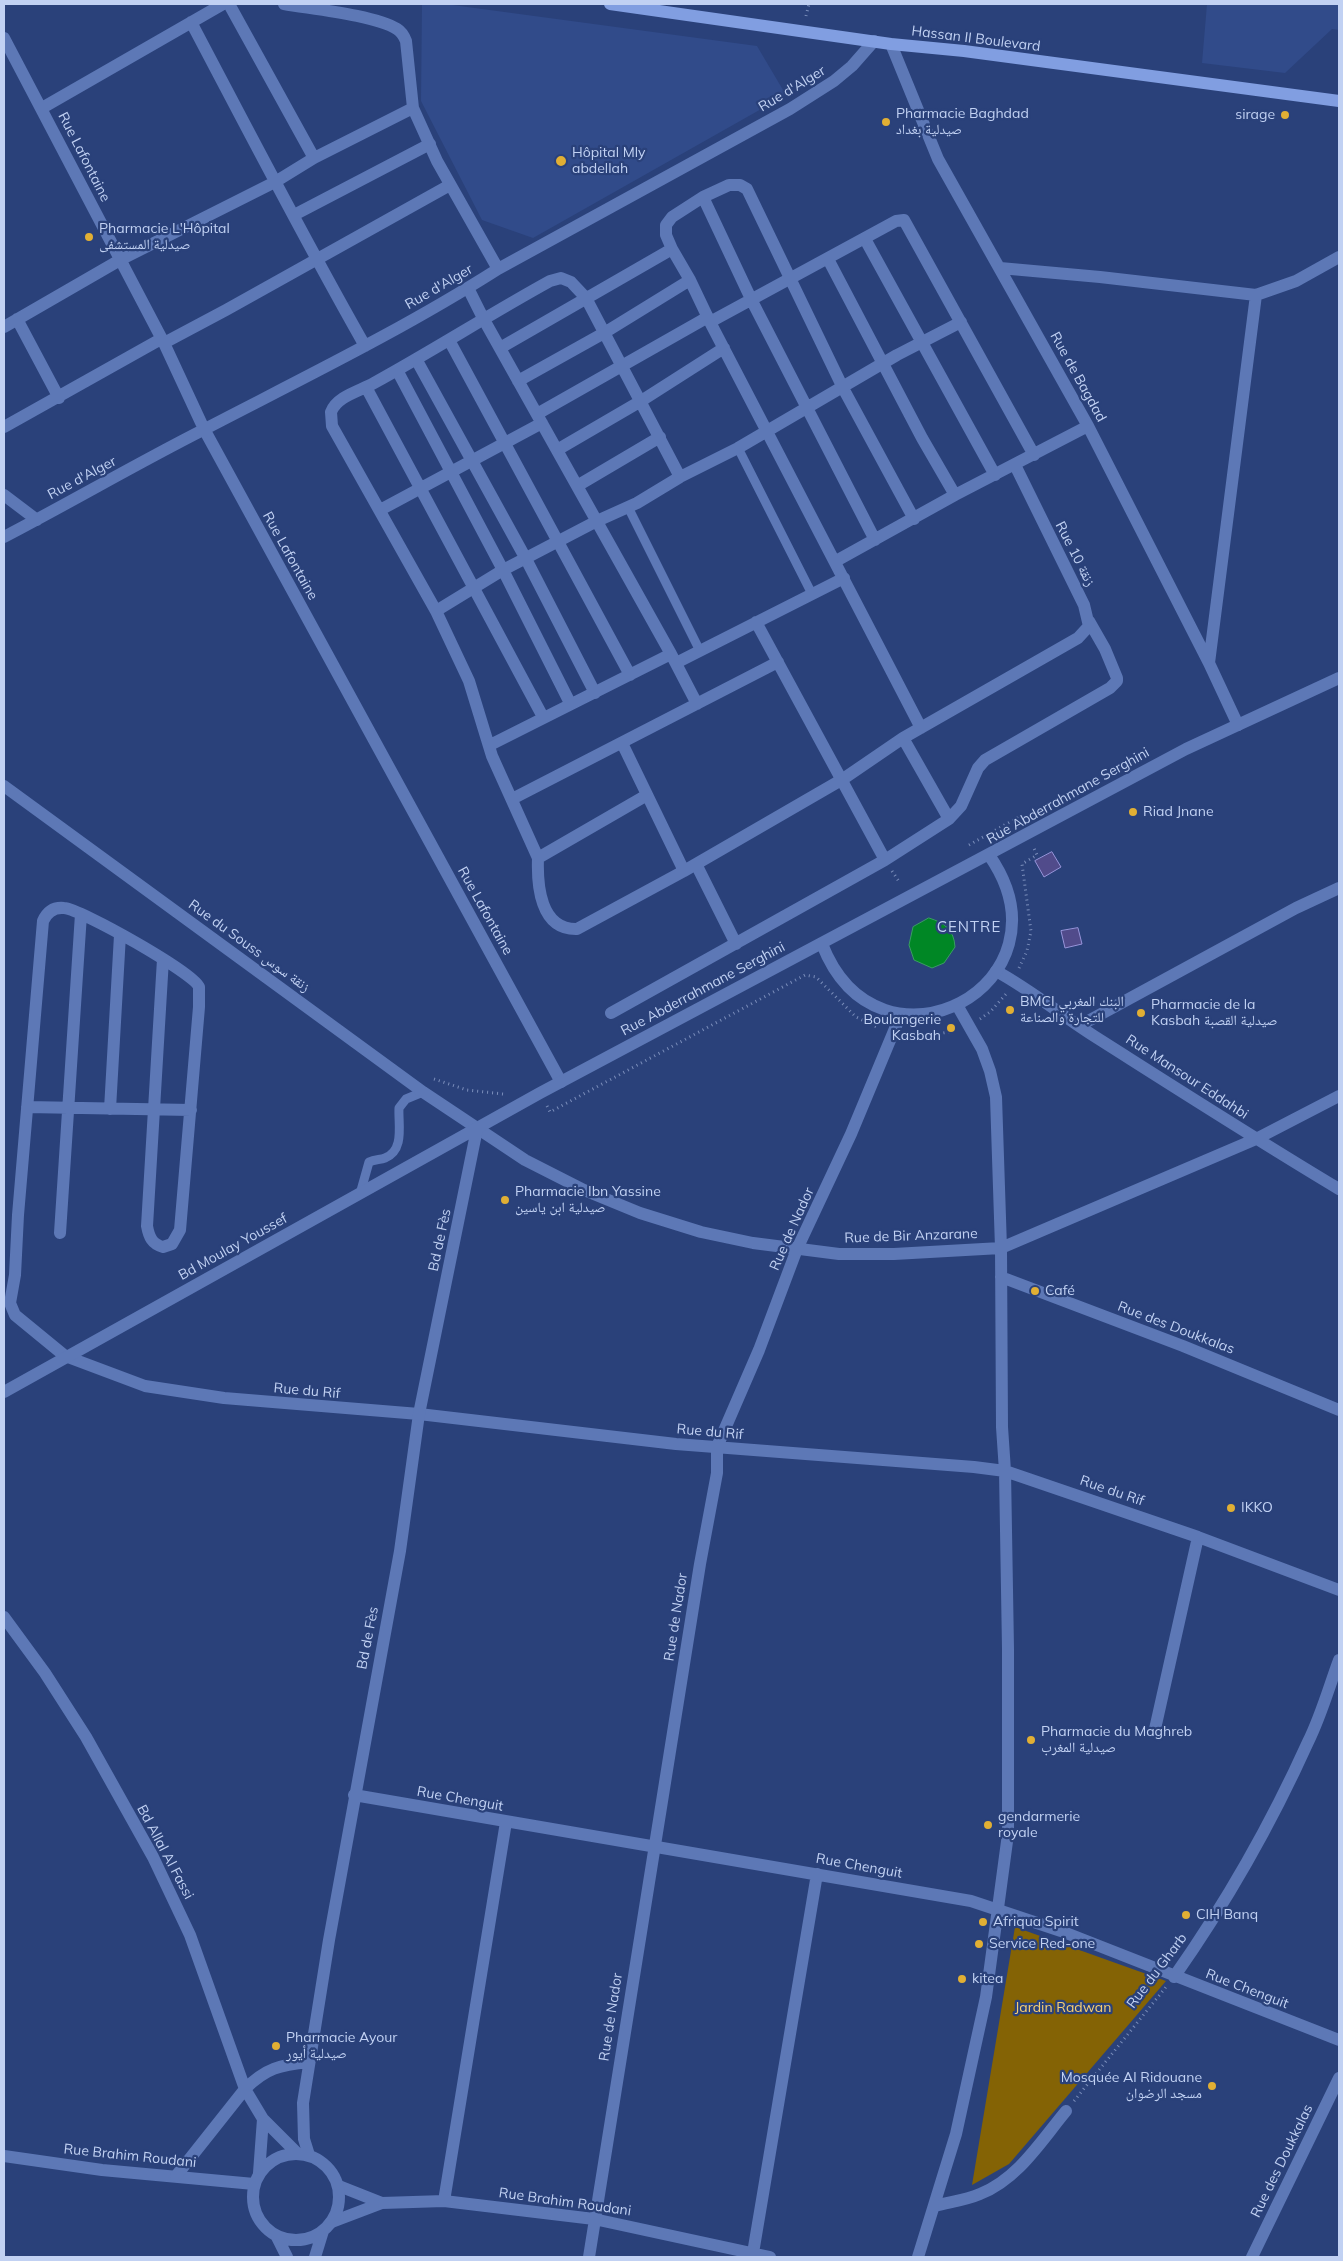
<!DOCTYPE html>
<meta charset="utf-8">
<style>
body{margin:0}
#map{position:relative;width:1343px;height:2261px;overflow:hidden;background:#2a417a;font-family:Mulish,sans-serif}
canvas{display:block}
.frame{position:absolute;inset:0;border:5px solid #c1d1f3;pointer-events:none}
</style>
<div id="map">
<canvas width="1343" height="2261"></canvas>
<div class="frame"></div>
</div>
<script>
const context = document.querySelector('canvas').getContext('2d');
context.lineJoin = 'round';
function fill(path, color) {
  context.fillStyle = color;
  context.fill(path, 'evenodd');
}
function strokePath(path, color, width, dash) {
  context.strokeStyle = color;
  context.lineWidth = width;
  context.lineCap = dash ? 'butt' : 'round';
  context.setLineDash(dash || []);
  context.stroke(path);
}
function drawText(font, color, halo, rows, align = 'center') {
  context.font = font + ' Mulish,"Noto Naskh Arabic",sans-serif';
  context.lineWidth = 4.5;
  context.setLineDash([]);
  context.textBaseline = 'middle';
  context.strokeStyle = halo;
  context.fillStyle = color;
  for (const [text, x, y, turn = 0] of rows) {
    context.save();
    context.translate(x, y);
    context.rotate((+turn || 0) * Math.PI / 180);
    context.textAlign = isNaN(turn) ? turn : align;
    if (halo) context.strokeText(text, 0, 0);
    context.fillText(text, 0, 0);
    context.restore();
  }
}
fill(new Path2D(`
 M422 4H445L757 46 786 95 533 238 482 220 421 101Z
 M1207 4H1339V30L1332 29 1285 73 1202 63Z`), '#314b8a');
fill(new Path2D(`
 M1015 1927 1166 1981 1009 2164 972 2185Z`), '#846305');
const water = new Path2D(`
 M929 918C945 923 954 930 955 947L944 963 932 968 914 960 909 945 913 927Z`);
fill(water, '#008725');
strokePath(water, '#3a9d63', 1);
const building = new Path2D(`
 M1052 852 1061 867 1044 877 1035 861Z
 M1078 928 1082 944 1065 948 1061 931Z`);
fill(building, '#514b8b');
strokePath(building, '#9794d9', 1);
strokePath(new Path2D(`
 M806 16 809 4
 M969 845 1017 818 1019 821
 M892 871 900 883
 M1019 968 1027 951 1031 931 1022 864 1037 855 1033 846
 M980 1019 990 1012 1006 994
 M909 1035 920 1037 954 1031
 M434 1079 467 1090 503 1094
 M547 1106 550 1112 805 975 816 977 856 1017 879 1028
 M1074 2101 1166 1987`), '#7b8ebb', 3, [1, 4]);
strokePath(new Path2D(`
 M738 448 812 594
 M628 507 700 651
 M360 1194 369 1162C375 1159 380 1160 385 1158 405 1150 398 1124 399 1108L406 1099 423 1092`), '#5d78b6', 9);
strokePath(new Path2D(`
 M229 4 314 158
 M284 4C312 9 374 15 397 29 402 32 404 36 406 41L413 108 437 161 498 269
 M191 22C248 130 304 239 365 346
 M4 38 164 343 204 429 561 1082
 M891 44 938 159 1088 426 1209 663 1238 725
 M42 108 223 4
 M703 197 752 301 875 540
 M294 215 430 144
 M865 239 995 475
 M828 259 922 438 955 495
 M1000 268 1100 277 1256 295 1296 281 1339 257
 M468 288 483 318 671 654 697 704
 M17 319 59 398
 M710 322 896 221 904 220 1034 455
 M4 327 120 260 275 182 314 158 413 108
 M449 340 630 675
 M164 343 226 310 450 185
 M500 348 672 249
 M416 359 526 559 595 693
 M397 370 503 570 570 703
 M518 381 604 333 690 280
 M366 387 543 717
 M537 414 708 317
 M4 427 161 339
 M557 450 641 401 724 348
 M577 486 660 437
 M4 495 37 520
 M380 510 542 423
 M914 519 843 388 747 189 740 185H729L703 197 672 217 666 225V235L672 249 690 280 710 322 921 728
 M4 537C71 502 136 464 203 430 303 378 404 329 498 269L790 109 834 81 852 66 874 41
 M836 561 955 495 1088 426
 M436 611 503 570 597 521 637 503 680 477 738 448 897 355 961 322
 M756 622 885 860
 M676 663 844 578
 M1209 663 1256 295
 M903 738 949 819
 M622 743 684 871
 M490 745 671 654
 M4 786 423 1092 525 1160 584 1190 640 1213 701 1232 753 1243 839 1254H894L1001 1248 1256 1139 1339 1096
 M647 795 538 858 492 756 469 681 436 611 332 426 331 412C337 396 360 391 374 383 434 350 490 314 550 281L561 278 571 282 586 298 680 477
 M512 799 778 662
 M538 858C537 885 540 930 577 929L684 871 843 779 903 738 1078 638 1089 626 1084 605 1015 465
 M696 864 736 944
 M163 959 147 1226C149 1237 152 1244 163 1247L172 1244 180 1230 199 1007V987C194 973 81 909 64 908 54 907 47 912 43 921L18 1215 15 1275 10 1303 15 1315 65 1356 145 1386 224 1398 419 1414 676 1444 974 1467 1005 1471 1198 1537 1339 1590
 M996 971C1031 990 1061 1015 1094 1036 1176 1088 1257 1140 1339 1189
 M611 1013 885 860 949 819 961 806 978 768 985 760 1110 688 1117 681V678L1105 649 1089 621
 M1079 1026 1296 908 1339 888
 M27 1107 191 1110
 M110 1109 120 935
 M60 1233 81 914
 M1001 1277 1183 1346 1339 1410
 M1155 1729 1198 1537
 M354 1795 971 1901 1061 1931 1339 2040
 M1174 1977C1226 1903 1271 1824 1308 1742 1321 1716 1329 1687 1339 1660
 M4 2156 102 2170 254 2184
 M339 2186 382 2203
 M444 2201 506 1822
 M935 2206C950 2202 966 2200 980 2194 1018 2179 1041 2141 1066 2111
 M332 2222 382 2203 444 2201 594 2219 770 2257
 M753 2253 817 1874
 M589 2257 700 1564 717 1473V1447L759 1350 797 1249 851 1134 901 1014
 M918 2257 956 2134 986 1997 1008 1834V1649L1005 1471 1002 1427 1001 1248 996 1097 990 1071 982 1049 957 1005
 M1252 2257 1339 2078`), '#5d78b6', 12);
strokePath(new Path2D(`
 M822 944C879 1090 1079 984 989 855
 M4 1392 540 1093 1186 749 1339 678
 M4 1617 45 1673 86 1737 153 1857 190 1935 245 2089 263 2119 297 2153
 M253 2197a43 43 0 1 1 86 0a43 43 0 1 1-86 0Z
 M309 2155 304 2139 303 2103 329 1940 400 1551 419 1414 477 1129
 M259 2173 263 2119
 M176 2176 245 2089C266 2068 280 2065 309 2062
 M276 2235 287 2257
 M315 2257 323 2231`), '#5d78b6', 12);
strokePath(new Path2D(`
 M610 4 891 44 964 51 1339 101`), '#819ee1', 12);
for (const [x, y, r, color] of [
 [1285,115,5,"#e1af34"],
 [886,122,5,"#e1af34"],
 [561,161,6,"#e1af34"],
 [89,237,5,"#e1af34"],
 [1133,812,5,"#e1af34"],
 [1010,1010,5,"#e1af34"],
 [1141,1013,5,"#e1af34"],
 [951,1028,5,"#e1af34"],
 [505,1200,5,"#e1af34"],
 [1035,1291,5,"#e1af34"],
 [1231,1508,5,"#e1af34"],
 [1031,1740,5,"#e1af34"],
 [988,1825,5,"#e1af34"],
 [1186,1915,5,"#e1af34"],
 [983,1922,5,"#e1af34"],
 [979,1944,5,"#e1af34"],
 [962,1979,5,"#e1af34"],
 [276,2046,5,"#e1af34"],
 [1212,2086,5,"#e1af34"]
]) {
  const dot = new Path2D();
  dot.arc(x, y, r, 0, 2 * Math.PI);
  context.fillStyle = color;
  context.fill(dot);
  strokePath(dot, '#2a417a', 2);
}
drawText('14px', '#c1d1f3', '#2a417a', [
 ["Hassan II Boulevard",976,39,7],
 ["Rue d'Alger",792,89,-31],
 ["Rue Lafontaine",84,157,63],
 ["Rue d'Alger",439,287,-30],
 ["Rue de Bagdad",1078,377,61],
 ["Rue d'Alger",82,478,-28],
 ["Rue 10 زنقة",1075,554,63],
 ["Rue Lafontaine",290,556,61],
 ["Rue Abderrahmane Serghini",1068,796,-29],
 ["Rue Lafontaine",485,911,61],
 ["Rue du Souss زنقة سوس",249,946,36],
 ["Rue Abderrahmane Serghini",703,989,-28],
 ["Rue Mansour Eddahbi",1187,1077,33],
 ["Rue de Nador",792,1229,-66],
 ["Rue de Bir Anzarane",911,1236,-2],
 ["Bd de Fès",440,1240,-78],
 ["Bd Moulay Youssef",233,1247,-29],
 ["Rue des Doukkalas",1176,1328,21],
 ["Rue du Rif",307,1391,5],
 ["Rue du Rif",710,1432,5],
 ["Rue du Rif",1112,1491,19],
 ["Rue de Nador",676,1617,-81],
 ["Bd de Fès",368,1638,-79],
 ["Rue Chenguit",460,1799,10],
 ["Bd Allal Al Fassi",165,1852,62],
 ["Rue Chenguit",859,1866,10],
 ["Rue du Gharb",1157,1971,-53],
 ["Rue Chenguit",1247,1989,21],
 ["Rue de Nador",611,2017,-81],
 ["Rue Brahim Roudani",130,2156,6],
 ["Rue des Doukkalas",1282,2161,-64],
 ["Rue Brahim Roudani",565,2202,8]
]);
drawText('14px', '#c1d1f3', '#2a417a', [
 ["Pharmacie Baghdad",896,114],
 ["صيدلية بغداد",896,130],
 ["sirage",1275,115,"right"],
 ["Hôpital Mly",572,153],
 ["abdellah",572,169],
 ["Pharmacie L'Hôpital",99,229],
 ["صيدلية المستشفى",99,245],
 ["Riad Jnane",1143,812],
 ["BMCI البنك المغربي",1020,1002],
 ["للتجارة والصناعة",1020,1018],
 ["Pharmacie de la",1151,1005],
 ["Kasbah صيدلية القصبة",1151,1021],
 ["Boulangerie",941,1020,"right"],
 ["Kasbah",941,1036,"right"],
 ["Pharmacie Ibn Yassine",515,1192],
 ["صيدلية ابن ياسين",515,1208],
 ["Café",1045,1291],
 ["IKKO",1241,1508],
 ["Pharmacie du Maghreb",1041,1732],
 ["صيدلية المغرب",1041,1748],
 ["gendarmerie",998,1817],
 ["royale",998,1833],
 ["CIH Banq",1196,1915],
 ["Afriqua Spirit",993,1922],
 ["Service Red-one",989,1944],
 ["kitea",972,1979],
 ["Pharmacie Ayour",286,2038],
 ["صيدلية أيور",286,2054],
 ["Mosquée Al Ridouane",1202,2078,"right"],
 ["مسجد الرضوان",1202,2094,"right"]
], 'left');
drawText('14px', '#f7ce73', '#2a417a', [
 ["Jardin Radwan",1063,2008]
]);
context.letterSpacing = '1px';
drawText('15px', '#c1d1f3', '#2a417a', [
 ["CENTRE",969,927]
]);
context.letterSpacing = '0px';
</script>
